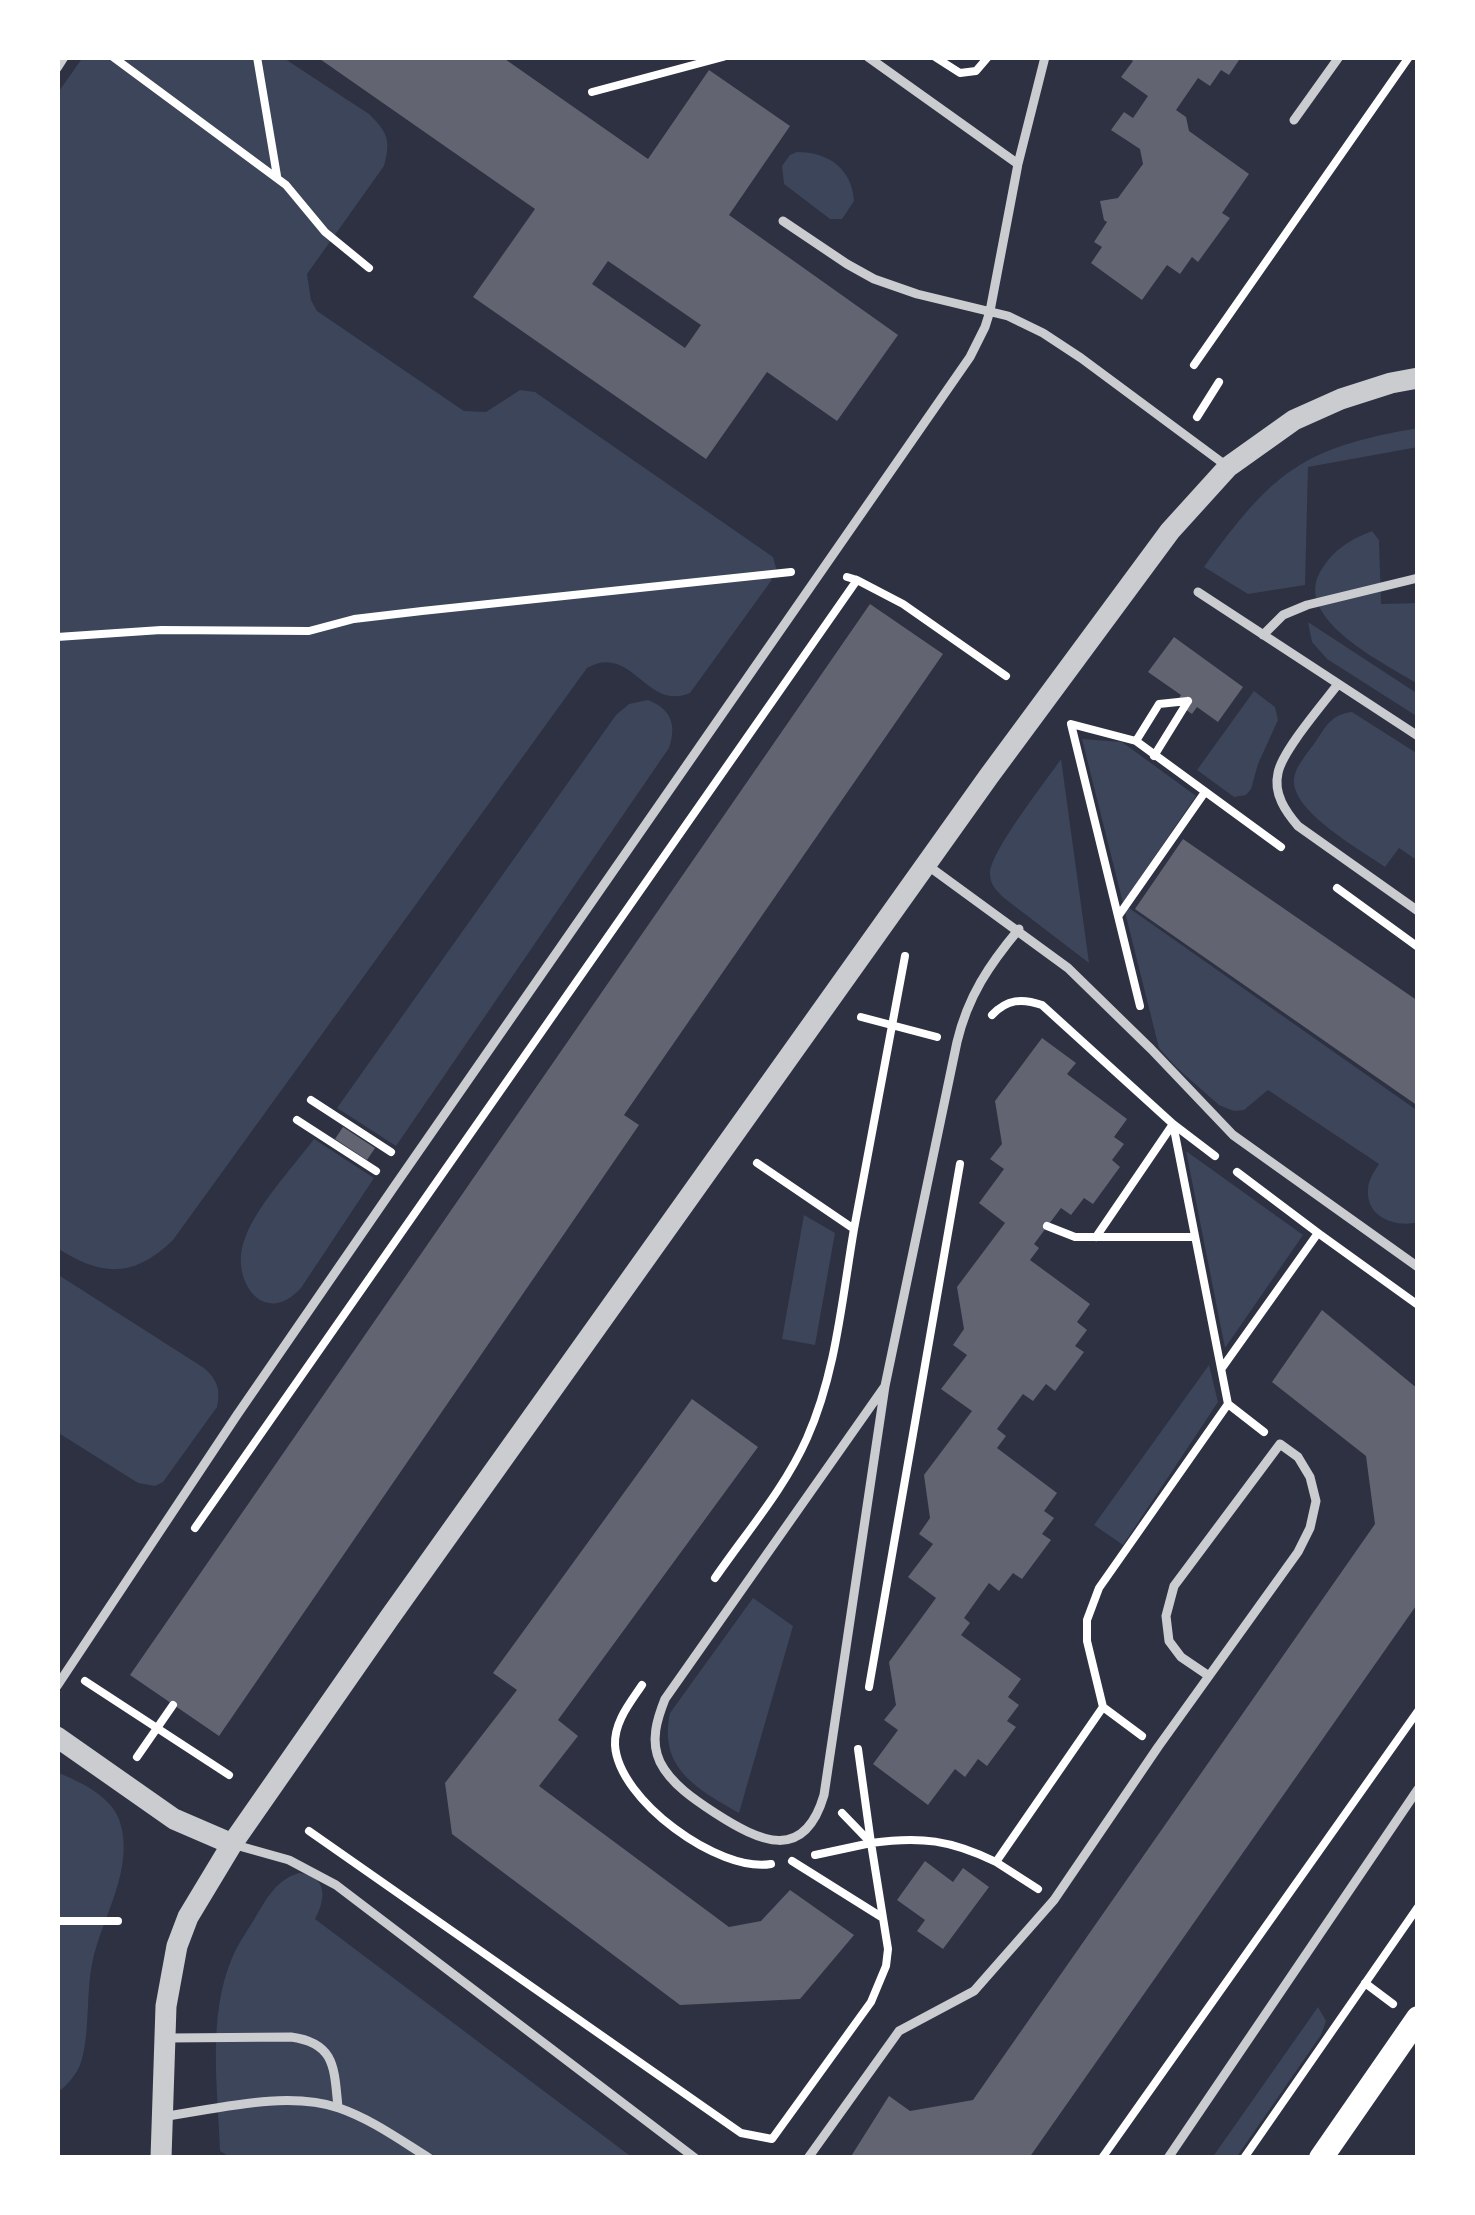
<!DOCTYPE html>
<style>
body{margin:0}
#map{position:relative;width:1475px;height:2215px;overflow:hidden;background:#2d3142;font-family:"IBM Plex Sans",sans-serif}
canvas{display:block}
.frame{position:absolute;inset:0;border:60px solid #fff;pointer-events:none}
</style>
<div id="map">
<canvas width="1475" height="2215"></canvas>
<div class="frame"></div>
</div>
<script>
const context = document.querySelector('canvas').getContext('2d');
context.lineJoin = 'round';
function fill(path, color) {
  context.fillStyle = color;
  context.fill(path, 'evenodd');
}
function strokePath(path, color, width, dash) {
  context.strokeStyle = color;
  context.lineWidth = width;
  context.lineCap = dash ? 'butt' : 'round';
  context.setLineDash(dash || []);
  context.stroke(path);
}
fill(new Path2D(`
 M83 57H282L369 114C388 133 391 140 384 166L307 274 311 300 317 311 464 411 486 412 520 390 535 392 773 557 776 568 771 581 690 693C646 712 632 642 587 668L173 1240C134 1278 102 1277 57 1248V94Z
 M797 152C829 152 852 169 854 201L842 219H830L784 184 782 166 790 155Z
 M1418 428V447L1308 467 1305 585 1248 594 1204 567C1273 472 1301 448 1418 428Z
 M1372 531 1379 540 1381 604 1418 603V684C1386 664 1293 620 1320 572 1333 550 1349 540 1372 531Z
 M1308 622 1418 694V717L1327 659 1312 642Z
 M1254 691 1275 707 1278 720 1258 764 1251 789 1246 795 1234 797 1197 770Z
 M648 700C671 709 677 725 669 748L396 1146 337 1108 616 715 629 704Z
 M1352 712 1418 754V861L1399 848 1385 867C1361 850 1296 814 1294 783 1293 768 1308 753 1316 741 1326 726 1332 714 1352 712Z
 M1082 739 1122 742 1196 796 1123 903Z
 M1061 759 1089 963 1004 898C997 891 990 885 990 874 989 853 1046 781 1061 759Z
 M1129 908 1418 1111V1222C1397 1228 1366 1218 1368 1190 1368 1180 1374 1172 1379 1164L1268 1090 1244 1110 1234 1111 1219 1105 1177 1068 1159 1048 1125 912Z
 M314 1139 374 1178 301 1288C264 1329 230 1280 244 1241 254 1209 293 1167 314 1139Z
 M1186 1151 1303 1235 1225 1348Z
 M804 1215 835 1233 815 1345 782 1339Z
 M57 1274 204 1368C217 1379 221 1390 217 1407L163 1482 155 1486 138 1483 57 1432Z
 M1209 1365 1218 1402 1123 1545 1094 1525Z
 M753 1598 793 1626 739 1813C697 1789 658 1768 670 1713Z
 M57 1772C80 1782 112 1796 120 1822 135 1870 101 1918 92 1964 86 1994 90 2039 80 2065 75 2077 67 2085 57 2093Z
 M299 1873C328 1876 326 1899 315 1919L633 2158H231L220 2151C218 2089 207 2017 232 1958 238 1944 247 1931 255 1918 267 1898 276 1880 299 1873Z
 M1318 2007 1326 2021 1321 2035 1236 2158H1212Z`), '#3c4559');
fill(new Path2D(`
 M317 57H502L648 159 709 70 790 126 729 215 898 335 837 421 767 372 706 459 473 297 535 209ZM608 261 701 325 685 348 592 284Z
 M1127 57H1241L1229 75 1221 70 1210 86 1198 78 1176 110 1186 117 1189 131 1249 174 1222 213 1230 218 1198 262 1192 257 1180 274 1167 265 1142 300 1091 263 1102 247 1094 242 1107 222 1104 220 1100 201 1118 198 1143 164 1140 149 1111 130 1124 112 1133 118 1148 96 1121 77 1133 61Z
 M870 604 943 654 624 1115 639 1125 219 1736 130 1675Z
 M1174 637 1243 687 1218 722 1197 707 1192 714 1176 703 1181 695 1148 672Z
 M1183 839 1418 1001V1106L1135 909Z
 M1042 1038 1076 1063 1067 1074 1127 1119 1114 1137 1124 1144 1112 1160 1120 1167 1093 1204 1084 1198 1071 1215 1061 1208 1034 1244 1039 1248 1030 1260 1090 1304 1077 1322 1087 1330 1075 1346 1084 1352 1055 1391 1046 1384 1033 1401 1023 1394 997 1429 1006 1436 997 1448 1057 1493 1044 1511 1054 1518 1042 1534 1051 1540 1022 1579 1013 1573 999 1591 989 1583 964 1618 970 1623 961 1635 1021 1679 1008 1697 1019 1705 1007 1721 1016 1727 987 1766 978 1759 965 1777 955 1769 928 1805 873 1764 898 1730 884 1720 896 1705 889 1662 936 1598 908 1577 933 1544 919 1534 930 1518 924 1475 972 1411 941 1389 967 1355 953 1345 964 1329 957 1287 1005 1223 979 1203 1004 1169 990 1159 1002 1144 995 1101Z
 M343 1127 375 1148 367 1160 335 1139Z
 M1322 1310 1418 1389V1603L1029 2158H850L889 2096 910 2111 973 2100 1375 1524 1366 1456 1272 1382Z
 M692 1399 758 1447 558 1720 578 1736 539 1786 729 1927 761 1921 790 1890 854 1935 800 1999 680 2005 452 1834 445 1783 517 1690 493 1673Z
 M925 1861 953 1882 963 1868 989 1887 943 1949 917 1931 925 1920 897 1900Z`), '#626471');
strokePath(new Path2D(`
 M113 57 286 185 325 232 369 268
 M257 57 277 176
 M935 57 960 73 976 71 988 57
 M592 92 723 57
 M1194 365 1409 57
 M1197 417 1219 382
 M857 580 903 604 1006 676
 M57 637 161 630 309 631 354 619 422 611 791 572
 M1136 741 1159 704 1188 701
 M1154 756 1188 701
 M1337 888 1418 947
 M1119 915 1205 792
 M1140 1006 1071 724 1136 741 1281 847
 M992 1015C1007 999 1022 998 1042 1005L1173 1124 1228 1404 1099 1588 1087 1620V1641L1103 1707 1142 1736
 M861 1017 937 1037
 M311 1100 391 1152
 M297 1120 376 1171
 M1047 1226 1075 1237H1195
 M854 1229 905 956
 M1318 1233 1418 1305
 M1096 1237 1173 1124 1215 1156
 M1222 1368 1318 1233 1237 1172
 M1228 1404 1264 1432
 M195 1528 857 580 847 577
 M715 1578C746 1533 785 1488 807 1438 836 1373 842 1299 854 1229L757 1163
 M85 1681 229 1775
 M642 1685C630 1703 614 1722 615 1745 618 1800 719 1873 771 1864
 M869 1687 960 1164
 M858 1749 871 1843
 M137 1757 173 1705
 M309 1831 741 2133 772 2139 871 2002 886 1966 888 1949 883 1918 792 1861
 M815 1855 871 1843 842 1813
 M1038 1889 996 1862 1103 1707
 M883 1918 871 1843C921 1836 951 1840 996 1862
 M57 1921H118
 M1365 1983 1393 2004
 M1102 2158 1418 1711
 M1244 2158 1418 1907`), '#fff', 8);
strokePath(new Path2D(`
 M868 57 1018 164
 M57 68 64 57
 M1294 120 1339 57
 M783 221 847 264 874 279 917 294 1008 316 1043 333 1081 358 1228 467
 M1198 592 1418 736
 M1263 635 1283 615 1307 605 1418 578
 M1338 684C1323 704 1282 751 1278 773 1273 794 1286 812 1298 826L1418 911
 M927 865 1068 968 1151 1049 1233 1135 1418 1267
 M885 1386 665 1699C657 1719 650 1741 660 1762 671 1784 695 1800 715 1813 760 1842 804 1863 824 1795L885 1386 957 1042C968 996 989 965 1019 929
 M57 1686 237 1415 396 1184 970 357 985 327 990 311 1018 164 1045 57
 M232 1844 289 1860 336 1885 695 2158
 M169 2038 291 2037C336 2043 334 2069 338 2107
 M162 2117C216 2109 287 2090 339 2108 371 2119 400 2140 429 2158
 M808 2158 899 2031 974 1991 1054 1900 1158 1747 1298 1552 1310 1528 1316 1501 1310 1477 1298 1457 1280 1444 1174 1586 1166 1616 1169 1641 1181 1657 1209 1676
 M1168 2158 1418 1789`), '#caccd0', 9);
strokePath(new Path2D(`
 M57 1737 174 1819 232 1844
 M161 2158 166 2006 177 1946 188 1917 232 1844 390 1617 989 776 1170 531 1228 467 1294 420 1341 399 1391 383 1418 378`), '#caccd0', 21);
strokePath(new Path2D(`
 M1321 2158 1418 2018`), '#fff', 24);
</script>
